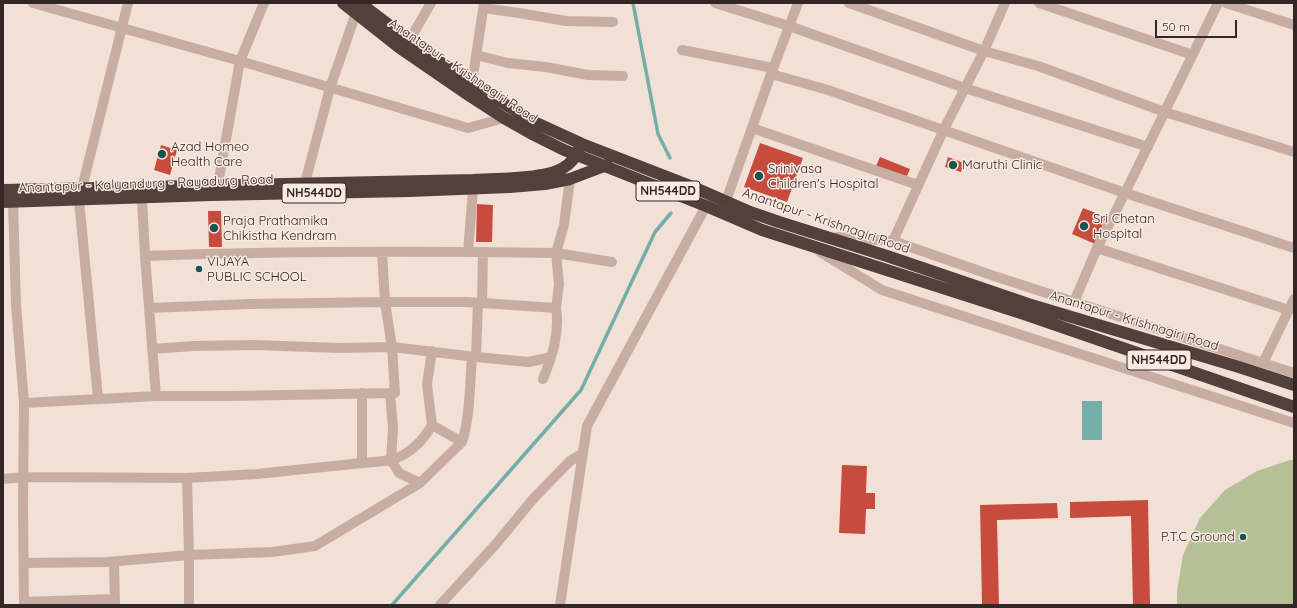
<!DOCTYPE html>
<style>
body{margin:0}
#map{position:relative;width:1297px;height:608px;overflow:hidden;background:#f1e0d6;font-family:Quicksand,sans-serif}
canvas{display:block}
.frame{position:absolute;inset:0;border:4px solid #332725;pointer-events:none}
.scale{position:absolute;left:1155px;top:20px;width:82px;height:18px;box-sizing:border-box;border:2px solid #332725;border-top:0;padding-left:5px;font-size:12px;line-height:14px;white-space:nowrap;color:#332725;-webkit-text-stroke:3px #f9ebe2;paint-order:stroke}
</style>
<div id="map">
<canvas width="1297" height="608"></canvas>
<div class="frame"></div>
<div class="scale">50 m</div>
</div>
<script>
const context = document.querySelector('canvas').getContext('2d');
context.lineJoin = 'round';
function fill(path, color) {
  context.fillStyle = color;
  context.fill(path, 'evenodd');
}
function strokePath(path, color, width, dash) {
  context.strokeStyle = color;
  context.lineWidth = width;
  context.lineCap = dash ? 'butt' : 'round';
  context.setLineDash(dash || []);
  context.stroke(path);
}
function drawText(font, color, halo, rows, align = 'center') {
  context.font = font + ' Quicksand,sans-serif';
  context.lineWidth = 3;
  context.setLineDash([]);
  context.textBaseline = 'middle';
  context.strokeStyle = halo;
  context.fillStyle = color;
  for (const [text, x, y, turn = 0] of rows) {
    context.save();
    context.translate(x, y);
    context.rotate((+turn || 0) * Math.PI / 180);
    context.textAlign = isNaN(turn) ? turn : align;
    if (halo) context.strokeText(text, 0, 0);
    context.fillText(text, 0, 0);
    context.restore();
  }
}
fill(new Path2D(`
 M1290 460H1294V605H1177V591L1183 555 1200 518 1225 490 1257 471Z`), '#b7bf96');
fill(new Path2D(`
 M1082 401H1102V440H1082Z`), '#75aea9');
strokePath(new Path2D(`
 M633 3 658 134 670 158
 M392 605 581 390 655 232 671 213`), '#75aea9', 3.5);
fill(new Path2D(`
 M760 143 803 158 787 202 744 187Z
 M161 145 177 150 170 175 154 170Z
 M880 157 910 169 906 178 876 166Z
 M948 157 964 163 961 172 945 167Z
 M477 204 493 205 492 242H476Z
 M1083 208 1106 217 1095 244 1072 234Z
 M208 211H221L222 247H209Z
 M842 465 867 466 866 493H875V509H866L865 534 839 533Z
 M1148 500 1150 605H1133L1131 516 1070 518V502Z
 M1057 503 1058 518 997 520 999 605H982L980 505Z`), '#c84c3d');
strokePath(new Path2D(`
 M33 3 240 61 468 128 504 118
 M715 3 789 26 965 88 1148 147
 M849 3 984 51 1038 66 1165 112 1294 152
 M1039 3 1193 55
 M1226 3 1294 25
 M484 8 519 13 566 21 613 22
 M409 41 431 3
 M682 50 773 68
 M476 55 508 63 546 67 588 75 623 76
 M771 74 828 90 1125 193 1294 248
 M472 83 484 3
 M752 128 918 185
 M305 183 330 88 356 13
 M218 184 240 61 264 3
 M82 188 128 3
 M142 198 145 256 156 396H231L395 393 392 347 385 302 382 252
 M79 200 98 398
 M726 201 771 74 798 3
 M13 202 16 305 24 403 23 505 24 605
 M837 237 893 241 994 276 1294 373
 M893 241 944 129 984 51 1005 3
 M1097 248 1289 310
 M468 252 473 190
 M820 252 882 290 1294 423
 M145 256C282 251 419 251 556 253L564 225 570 179
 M1074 302 1097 248 1125 193 1218 3
 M482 303 483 252
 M149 308 250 304 381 302H467L556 308 559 284 556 253 612 262
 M152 349 193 346 255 345 340 348 392 347 476 357 478 303
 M476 357 529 362 551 357
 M1263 363 1294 299
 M543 379C552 357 560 333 556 308
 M390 393 393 428 391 460 399 473 420 483
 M24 403 156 396
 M462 442C470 418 470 382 472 356
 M362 463C371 462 381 462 390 460 408 456 423 441 432 425
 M187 478 257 474 362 463V393
 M3 479 23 477 187 478 189 555V605
 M114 562 115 605
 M24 563 107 562 189 555 272 552 315 546 420 483 462 442 432 425 427 384 432 351
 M24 602 115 599
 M440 605 496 544 533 499 570 461 583 453
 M560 605 587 426 706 206`), '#c8aea2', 10);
strokePath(new Path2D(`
 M343 3 400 48 470 96 504 118 534 135 564 150 706 206 762 230 1024 314 1294 407
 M360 3 423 51 498 100 534 122 582 144 693 187 750 212 779 222 887 256 1028 304 1239 367 1294 385
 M3 190 473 180C495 179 546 179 563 168 570 164 576 157 579 149
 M3 202 211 195 409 191 510 187 545 184 570 179 607 165`), '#54403b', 12);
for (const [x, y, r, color] of [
 [162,154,5,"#1a5450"],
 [953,165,5,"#1a5450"],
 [759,176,5,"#1a5450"],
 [1084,226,5,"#1a5450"],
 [214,228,5,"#1a5450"],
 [199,269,4,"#1a5450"],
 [1243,537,4,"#1a5450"]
]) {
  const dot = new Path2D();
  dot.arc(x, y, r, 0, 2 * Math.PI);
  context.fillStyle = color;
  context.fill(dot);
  strokePath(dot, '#f9ebe2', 1.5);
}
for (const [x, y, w] of [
 [668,191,64],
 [314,193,64],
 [1159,360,64]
]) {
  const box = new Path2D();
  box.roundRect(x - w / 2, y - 10, w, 20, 3);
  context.fillStyle = '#f9ebe2';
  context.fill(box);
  strokePath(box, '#332725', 1);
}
drawText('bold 12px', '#332725', null, [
 ["NH544DD",668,191],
 ["NH544DD",314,193],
 ["NH544DD",1159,360]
]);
drawText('13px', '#332725', '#f9ebe2', [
 ["Anantapur - Krishnagiri Road",463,71,34],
 ["Anantapur - Kalyandurg - Rayadurg Road",146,184,-2],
 ["Anantapur - Krishnagiri Road",826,221,19],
 ["Anantapur - Krishnagiri Road",1134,321,17]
]);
drawText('13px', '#332725', '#f9ebe2', [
 ["Azad Homeo",171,147],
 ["Health Care",171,162],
 ["Maruthi Clinic",962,165],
 ["Srinivasa",768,169],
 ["Children's Hospital",768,184],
 ["Sri Chetan",1093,219],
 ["Hospital",1093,234],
 ["Praja Prathamika",223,221],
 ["Chikistha Kendram",223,236],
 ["VIJAYA",207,262],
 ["PUBLIC SCHOOL",207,277],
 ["P.T.C Ground",1235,537,"right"]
], 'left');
</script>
